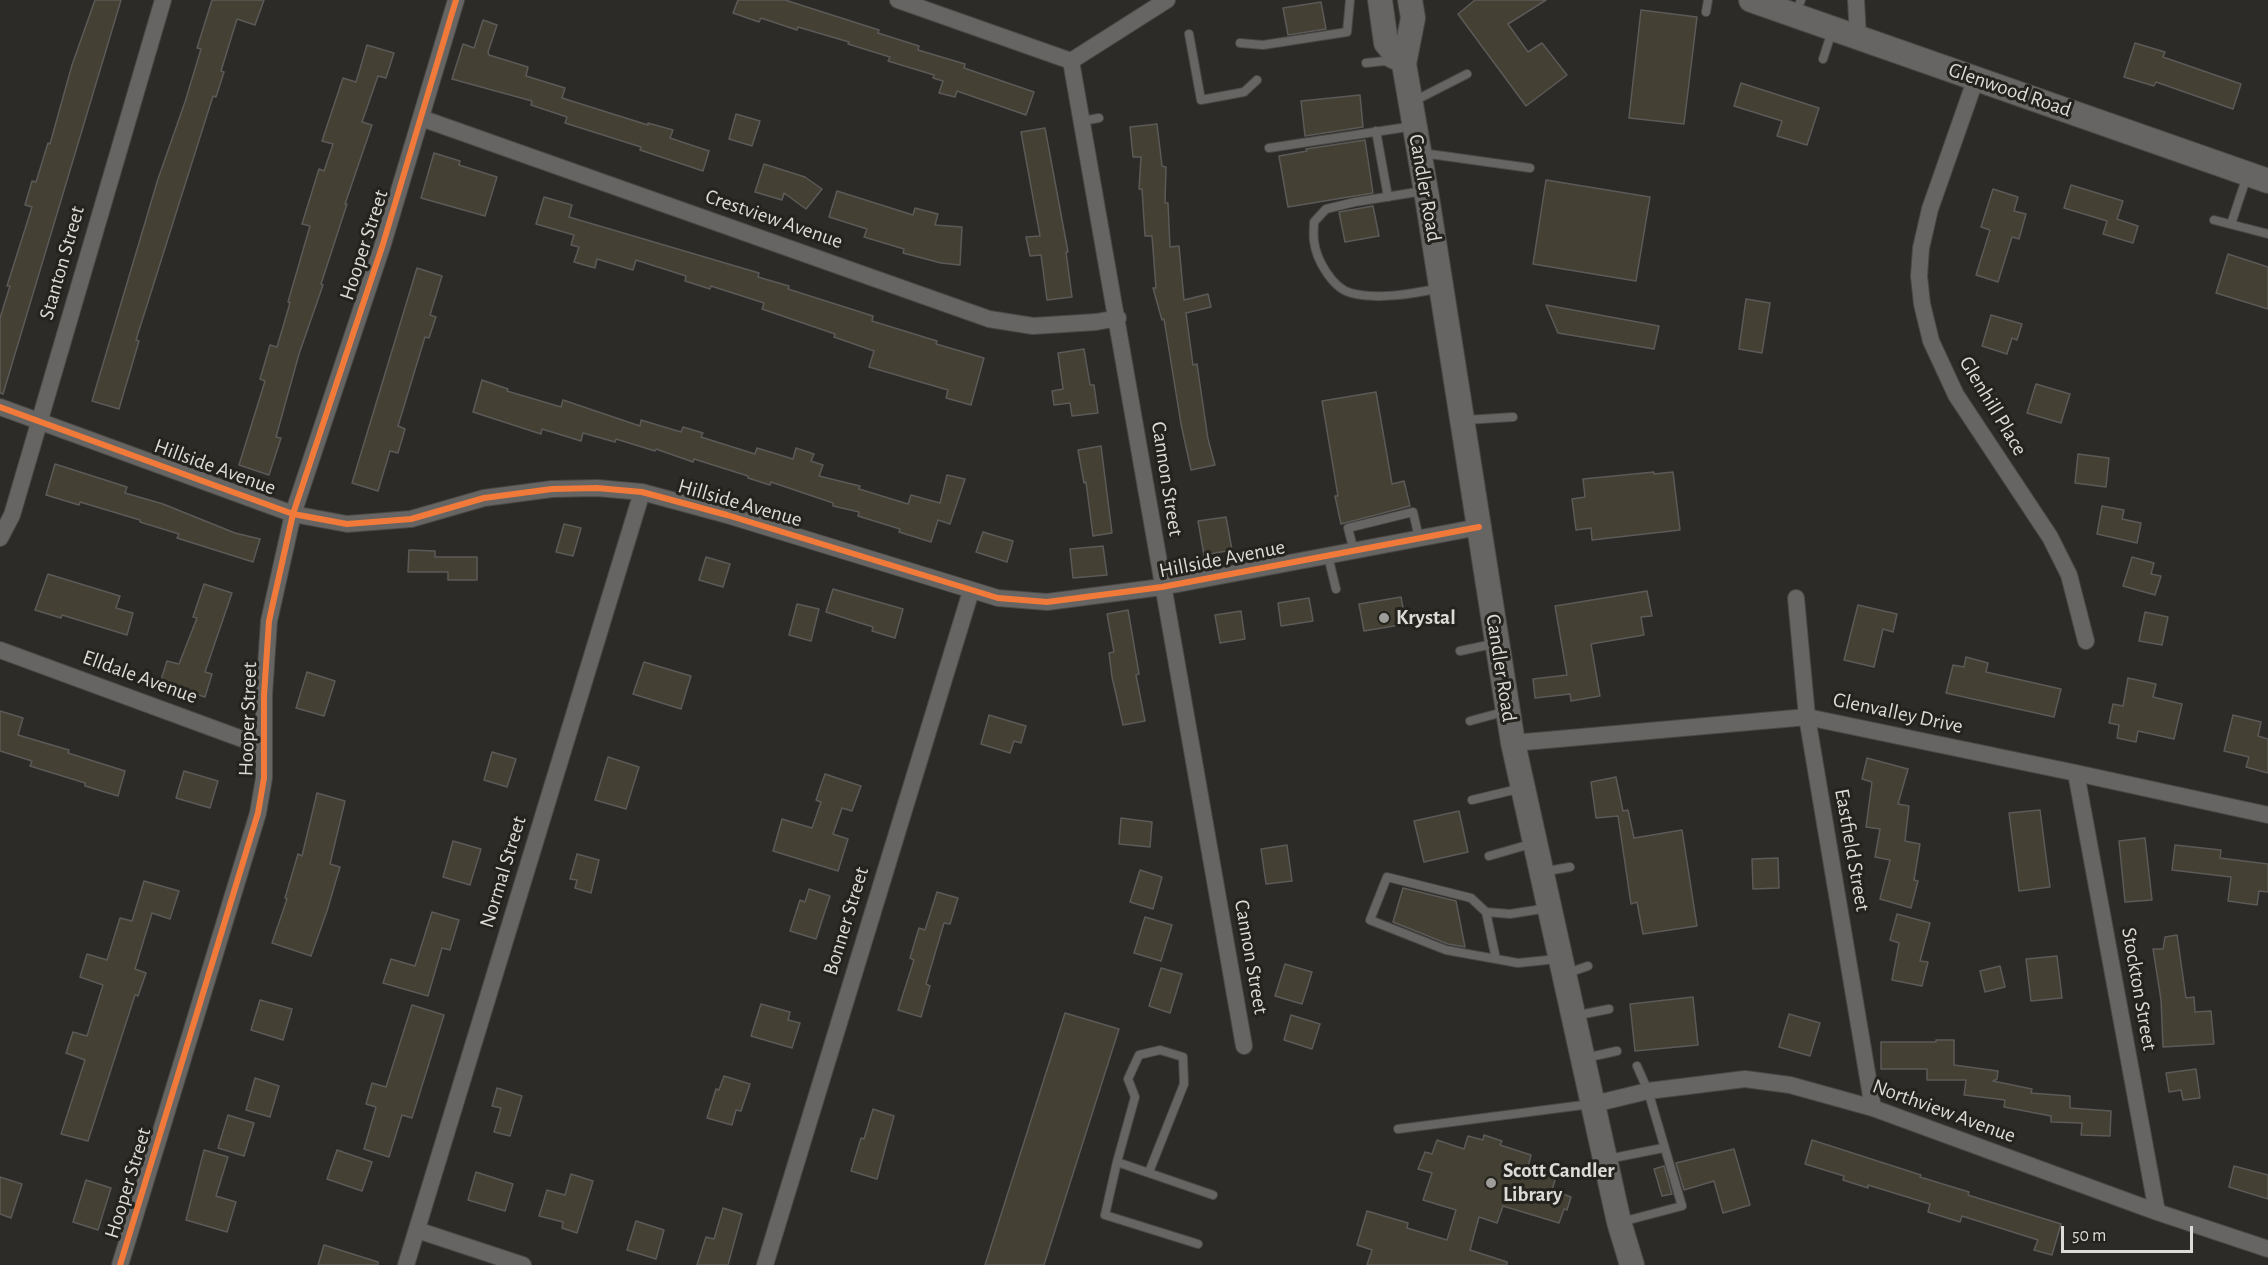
<!DOCTYPE html>
<style>
body{margin:0}
#map{position:relative;width:2268px;height:1265px;overflow:hidden;background:#2d2b28;font-family:"Alegreya Sans",sans-serif}
canvas{display:block}
.scale{position:absolute;left:2061px;top:1226px;width:132px;height:27px;box-sizing:border-box;border:3px solid #dcdbd7;border-top:0;padding-left:8px;font-size:18px;line-height:21px;white-space:nowrap;color:#dcdbd7;-webkit-text-stroke:4px #24231d;paint-order:stroke}
</style>
<div id="map">
<canvas width="2268" height="1265"></canvas>
<div class="scale">50 m</div>
</div>
<script>
const context = document.querySelector('canvas').getContext('2d');
context.lineJoin = 'round';
function fill(path, color) {
  context.fillStyle = color;
  context.fill(path, 'evenodd');
}
function strokePath(path, color, width, dash) {
  context.strokeStyle = color;
  context.lineWidth = width;
  context.lineCap = dash ? 'butt' : 'round';
  context.setLineDash(dash || []);
  context.stroke(path);
}
function drawText(font, color, halo, rows, align = 'center') {
  context.font = font + ' "Alegreya Sans",sans-serif';
  context.lineWidth = 6;
  context.setLineDash([]);
  context.textBaseline = 'middle';
  context.strokeStyle = halo;
  context.fillStyle = color;
  for (const [text, x, y, turn = 0] of rows) {
    context.save();
    context.translate(x, y);
    context.rotate((+turn || 0) * Math.PI / 180);
    context.textAlign = isNaN(turn) ? turn : align;
    if (halo) context.strokeText(text, 0, 0);
    context.fillText(text, 0, 0);
    context.restore();
  }
}
const building = new Path2D(`
 M95 0H121L3 394 0 393V318L10 286H7L32 207 25 205 32 181 36 182 48 143 50 144 72 65Z
 M212 0H264L255 25 237 19 221 71 224 72 216 97 213 96 136 340 139 341 119 409 92 401 158 179 185 102 201 49 197 48Z
 M738 0H785L879 30 878 33 919 46 918 50 965 64 964 68 1034 92 1026 115 957 91 955 97 939 93 943 81 933 78 934 75 888 61 890 57 848 44 849 42 798 27 797 30 761 18 759 22 733 13Z
 M1475 0H1546L1508 24 1528 52 1542 43 1567 75 1526 106 1458 14Z
 M1321 2 1326 29 1288 35 1283 8Z
 M1641 10 1697 17 1684 124 1629 118Z
 M483 20 497 25 488 52 489 55 528 67 526 76 565 88 562 98 648 125V123L673 130 670 138 709 151 703 171 640 150 641 147 565 123 567 117 531 105 532 101 452 79 463 44 474 48Z
 M2135 43 2165 52 2163 57 2241 84 2233 109 2156 82 2154 86 2124 77Z
 M367 45 394 53 386 78 378 76 362 122 372 125 345 204H347L321 284 323 285 299 354 276 437 281 438 269 475 239 465 265 381 260 379 270 345 277 347 290 303 288 302 310 226 302 224 319 169 324 171 333 144 322 141 343 78 356 82Z
 M1741 83 1819 108 1807 145 1777 136 1782 121 1734 106Z
 M1360 95 1363 127 1305 136 1301 101Z
 M736 114 760 121 752 146 729 139Z
 M1157 124 1162 166 1166 167 1165 203H1168L1170 247 1179 246 1184 300 1208 294 1211 307 1186 313 1193 365 1197 364 1208 439 1215 465 1191 470 1181 424 1164 319 1162 320 1153 288H1156L1152 236H1145L1142 189H1139L1141 157H1133L1130 127Z
 M1045 128 1068 252H1066L1072 297 1047 300 1041 255 1030 256 1026 237 1040 236 1021 132Z
 M1365 140 1373 193 1288 207 1279 156 1307 151 1306 149Z
 M434 153 460 161 459 165 497 177 485 216 421 198Z
 M764 164 805 177 822 189 806 209 784 193 782 200 755 192Z
 M1546 180 1650 197 1636 281 1533 264Z
 M2071 185 2123 201 2117 219 2138 226 2133 243 2103 234 2107 221 2064 208Z
 M1993 189 2018 197 2014 211 2026 214 2019 239 2012 237 1998 282 1976 275 1990 230 1981 227Z
 M837 191 913 215 915 208 938 214 935 225 962 227 960 265 941 263 903 253 904 249 864 237 867 229 829 217Z
 M544 197 572 205 569 217 759 273 758 277 789 286 788 289 873 316 872 321 937 341 936 344 984 358 971 405 946 398 948 390 869 367 874 351 834 337 835 334 762 309 764 303 711 286 710 289 685 281 686 276 636 260 633 270 597 259 595 268 574 262 579 247 571 245 574 235 536 224Z
 M1373 206 1379 236 1345 242 1339 212Z
 M2228 254 2268 267V309L2216 293Z
 M417 268 442 276 430 315 436 317 429 338 425 337 398 426 405 429 398 453 390 451 378 491 352 483Z
 M1746 299 1770 303 1762 353 1739 349Z
 M1546 305 1659 326 1654 349 1558 333Z
 M1991 315 2022 324 2017 340 2012 338 2007 354 1982 346Z
 M1084 349 1090 385H1094L1098 413 1072 416 1070 403 1054 405 1052 391 1063 389 1058 353Z
 M482 380 508 389 507 391 561 407 563 400 640 426 641 420 681 432 683 427 703 433 701 437 755 454 757 448 793 459 796 448 814 454 811 461 823 465 819 476 860 486 859 489 908 504 911 495 940 503 947 475 965 479 950 524 938 520 931 542 899 532 900 529 858 516 859 512 833 506V503L771 482 770 485 748 478V476L694 459 693 462 656 449 655 451 616 439 615 442 583 433 581 441 542 429 541 434 473 412Z
 M2036 384 2070 394 2061 423 2027 413Z
 M1376 392 1392 484 1404 481 1410 506 1341 524 1335 496H1338L1322 401Z
 M1101 446 1112 533 1093 536 1086 482 1084 483 1078 450Z
 M2078 454 2109 458 2106 487 2075 483Z
 M55 464 127 487 125 493 163 504 235 533 260 539 253 562 177 538 179 534 140 522V520L80 502 79 505 46 495Z
 M1654 472V474L1673 472 1680 530 1592 540 1591 528 1576 530 1572 499 1585 497 1583 479Z
 M2102 506 2124 510 2122 519 2141 523 2137 543 2097 534Z
 M1226 517 1232 550 1204 555 1198 521Z
 M564 524 581 528 573 556 556 552Z
 M983 532 1013 541 1007 562 976 552Z
 M1103 546 1107 575 1073 578 1070 549Z
 M409 550 435 551V557H477V580H448V572H408Z
 M706 557 730 564 723 587 699 580Z
 M2132 557 2154 563 2151 574 2161 576 2155 595 2123 586Z
 M48 574 120 596 116 608 133 613 127 635 62 615 61 618 35 610Z
 M204 584 232 593 205 672 212 674 205 697 160 683 167 661 179 664 197 618 193 617Z
 M833 589 903 609 895 638 872 631 873 627 826 612Z
 M1647 591 1652 616 1641 617 1644 635 1591 644 1600 696 1571 701 1570 694 1535 698 1533 679 1567 675 1555 606Z
 M1401 597 1406 624 1364 631 1359 604Z
 M1309 598 1313 621 1281 626 1278 603Z
 M797 604 819 609 811 641 789 635Z
 M1858 605 1897 614 1893 632 1883 629 1874 667 1844 660Z
 M1128 610 1139 674 1136 675 1145 721 1123 725 1112 677 1109 653 1114 652 1107 614Z
 M1241 611 1245 639 1220 643 1215 615Z
 M2145 612 2168 617 2162 645 2139 641Z
 M1966 657 1988 663 1986 672 2061 689 2054 717 1946 693 1953 665 1964 667Z
 M644 662 691 676 681 709 633 694Z
 M307 672 335 681 324 716 296 708Z
 M2128 678 2156 684 2153 697 2182 704 2174 739 2138 731 2136 742 2117 738 2119 725 2109 723 2113 704 2123 706Z
 M0 711 23 718 18 735 69 750 68 753 125 771 118 796 85 786V783L30 766 32 761 0 751Z
 M989 715 1026 726 1021 743 1014 741 1010 753 981 744Z
 M2233 715 2261 722 2258 736 2268 739V773L2246 767 2249 757 2224 751Z
 M492 752 516 759 507 787 484 780Z
 M608 757 639 767 626 809 595 800Z
 M1867 758 1908 769 1898 804 1909 806 1905 841 1920 844 1914 880 1918 881 1911 908 1880 899 1890 860 1875 857 1880 829 1866 827 1872 782 1862 779Z
 M184 771 218 781 210 808 176 798Z
 M825 774 861 786 852 811 842 808 833 834 848 839 838 871 773 851 782 819 812 828 821 802 816 800Z
 M1616 777 1623 811 1628 810 1634 838 1682 830 1697 926 1643 934 1637 902 1631 904 1618 816 1596 818 1591 782Z
 M317 793 345 801 330 864 340 867 327 911 311 956 272 943 287 899 285 898 298 854 302 856Z
 M2040 810 2050 887 2019 891 2009 813Z
 M1459 811 1468 852 1424 862 1414 821Z
 M1121 818 1152 822 1150 847 1119 844Z
 M2145 838 2152 900 2125 902 2119 841Z
 M453 841 481 849 470 885 443 877Z
 M1287 845 1292 881 1266 884 1261 849Z
 M2175 845 2221 850 2220 858 2268 864V892L2259 891 2257 905 2228 901 2231 877 2172 870Z
 M577 854 599 860 591 893 575 888 577 880 570 879Z
 M1778 858 1779 888 1753 889 1752 859Z
 M1140 870 1162 877 1153 909 1130 902Z
 M144 881 179 891 170 919 152 913 135 969 146 973 138 996 135 995 88 1141 61 1134 85 1060 66 1053 73 1032 87 1036 103 985 80 977 87 954 107 960 120 918 132 921Z
 M1403 888 1456 901 1465 947 1448 944 1393 922Z
 M809 889 830 896 816 939 790 931 800 900 805 902Z
 M937 892 958 898 950 924 944 923 926 984 930 986 921 1017 898 1010 914 960 910 958 919 928 925 930Z
 M432 912 459 920 450 950 442 948 428 996 383 983 391 959 415 966Z
 M1897 914 1930 923 1920 961 1928 962 1922 986 1892 980 1899 943 1890 940Z
 M1145 917 1172 925 1161 961 1134 953Z
 M2177 935 2186 998 2194 997 2195 1012 2211 1011 2214 1044 2163 1047 2161 1000 2153 949H2163L2165 937Z
 M2057 956 2062 998 2031 1001 2026 959Z
 M1285 964 1312 972 1302 1004 1275 996Z
 M2000 966 2005 987 1985 992 1980 971Z
 M1161 968 1182 974 1170 1013 1149 1006Z
 M1693 997 1698 1045 1635 1051 1630 1004Z
 M260 1000 292 1009 283 1040 251 1030Z
 M761 1004 790 1012 788 1020 800 1023 792 1048 751 1036Z
 M412 1005 444 1015 412 1118 402 1115 389 1157 364 1149 376 1107 366 1104 372 1083 386 1087Z
 M1065 1013 1119 1029 1044 1265H985Z
 M1789 1014 1820 1023 1810 1056 1779 1047Z
 M1291 1015 1320 1024 1312 1049 1284 1040Z
 M1936 1040H1954V1065L1998 1071 1997 1079 1993 1081 2032 1089 2031 1093 2070 1096V1108L2111 1111 2110 1136 2081 1135 2082 1123 2051 1122V1116L2004 1107 2005 1100 1964 1095 1966 1080H1927V1069H1881V1042H1936Z
 M2196 1069 2200 1098 2183 1100 2181 1090 2169 1092 2166 1073Z
 M724 1076 750 1084 741 1111 736 1110 732 1125 707 1118 716 1089 719 1090Z
 M255 1078 279 1086 270 1117 246 1110Z
 M497 1088 522 1096 510 1136 494 1132 501 1108 492 1106Z
 M873 1109 894 1116 877 1179 851 1171 861 1138 864 1139Z
 M228 1115 254 1123 244 1156 218 1148Z
 M1484 1135 1502 1141 1500 1145 1531 1155 1528 1167 1556 1177 1552 1190 1571 1197 1567 1210 1564 1209 1559 1223 1503 1206 1497 1223 1479 1217 1470 1250 1507 1262V1265H1367L1372 1250 1357 1245 1367 1211 1408 1223 1407 1228 1447 1240 1456 1210 1423 1200 1432 1173 1418 1169 1425 1152 1432 1154 1437 1140 1464 1149 1468 1136 1483 1140Z
 M1812 1140 1921 1175 1920 1177 1969 1192 1968 1195 2061 1224 2052 1255 2034 1250 2038 1240 1962 1216 1960 1222 1928 1212 1930 1204 1868 1185V1188L1843 1180 1844 1176 1805 1164Z
 M1734 1149 1750 1205 1723 1213 1714 1181 1684 1190 1676 1163Z
 M204 1150 228 1157 216 1196 236 1202 227 1232 186 1220Z
 M337 1150 372 1162 362 1191 327 1179Z
 M1664 1166 1672 1194 1662 1196 1654 1169Z
 M2234 1166 2268 1175V1199L2229 1187Z
 M476 1172 513 1184 505 1211 468 1200Z
 M571 1174 593 1181 577 1233 562 1228 563 1222 539 1216 547 1190 565 1195Z
 M0 1177 22 1184 11 1218 0 1214Z
 M86 1180 111 1188 98 1230 73 1222Z
 M723 1208 742 1214 728 1265H697L706 1237 714 1239Z
 M636 1221 664 1230 656 1259 627 1250Z
 M324 1245 378 1262V1265H318Z`);
fill(building, '#444033');
strokePath(building, '#5c5a58', 1.5);
const service = new Path2D(`
 M1706 12 1708 0
 M1795 15 1801 0
 M1189 34 1201 100 1244 92 1257 80
 M1240 43 1263 45 1347 32 1350 0
 M1823 59 1832 31
 M1366 63 1385 61 1395 66
 M1414 101 1467 74
 M1082 121 1099 118
 M1376 131 1388 197
 M1269 148 1414 126
 M1422 153 1530 168
 M1423 191 1355 202 1326 209 1314 222C1314 228 1313 235 1314 241 1316 259 1332 288 1351 293 1378 300 1412 294 1440 288
 M2214 220 2268 234
 M2231 224 2247 176
 M1466 420 1513 417
 M1354 551 1348 528 1413 512 1419 538
 M1328 556 1336 589
 M1460 651 1497 643
 M1470 721 1507 711
 M1472 800 1522 788
 M1489 856 1534 843
 M1542 872 1570 867
 M1486 912 1510 914 1548 908
 M1496 959 1486 912 1471 898 1387 877 1370 920 1446 950 1518 963 1557 959
 M1565 974 1588 966
 M1574 1016 1609 1009
 M1585 1058 1617 1051
 M1398 1129 1591 1104
 M1608 1159 1663 1148
 M1117 1162 1135 1097 1128 1079 1139 1055 1160 1050 1183 1057 1184 1084 1149 1172
 M1621 1222 1682 1206 1648 1091 1637 1066
 M1198 1244 1105 1215 1117 1162 1213 1195`);
const minor = new Path2D(`
 M898 0 1071 61 1167 0
 M1856 0 1858 36
 M1071 61 1244 1046
 M1976 78 1930 209 1921 248 1919 276 1922 304 1931 341 1956 395 2050 537 2069 575 2086 641
 M421 118 989 319 1033 326 1096 322 1118 318
 M0 407 293 514 347 524 411 519 484 498 552 489 597 488 642 492 727 515 998 598 1047 602 1162 587 1479 527
 M0 538 12 515 163 0
 M1796 598 1807 717 1873 1108
 M0 650 264 747
 M1513 743 1807 717 2076 773 2268 815
 M2076 773 2157 1212
 M1594 1104 1648 1091 1745 1079 1790 1085 1873 1108 2157 1212 2268 1249
 M417 1230 523 1265
 M120 1265 258 813 264 778V695L269 621 293 514 383 244 456 0
 M406 1265 642 492
 M765 1265 971 591`);
const secondary = new Path2D(`
 M1380 0 1386 43 1404 64
 M1410 0 1413 18 1404 64 1427 197 1513 743 1619 1222 1632 1265
 M1751 0 2268 181`);
strokePath(service, '#494844', 10);
strokePath(minor, '#494844', 18);
strokePath(secondary, '#494844', 26);
strokePath(service, '#666563', 8);
strokePath(minor, '#666563', 16);
strokePath(secondary, '#666563', 24);
strokePath(new Path2D(`
 M0 407 293 514 347 524 411 519 484 498 552 489 597 488 642 492 727 515 998 598 1047 602 1162 587 1479 527
 M120 1265 258 813 264 778V695L269 621 293 514 383 244 456 0`), '#f17a3a', 6);
for (const [x, y, r, color] of [
 [1384,618,6,"#9f9d9a"],
 [1491,1183,6,"#9f9d9a"]
]) {
  const dot = new Path2D();
  dot.arc(x, y, r, 0, 2 * Math.PI);
  context.fillStyle = color;
  context.fill(dot);
  strokePath(dot, '#24231d', 2);
}
drawText('21px', '#dcdbd7', '#24231d', [
 ["Glenwood Road",2010,90,19],
 ["Candler Road",1425,188,80],
 ["Crestview Avenue",774,219,19],
 ["Hooper Street",364,245,-72],
 ["Stanton Street",62,263,-74],
 ["Glenhill Place",1993,406,59],
 ["Hillside Avenue",215,467,20],
 ["Cannon Street",1167,479,81],
 ["Hillside Avenue",740,503,16],
 ["Hillside Avenue",1222,559,-11],
 ["Candler Road",1501,668,81],
 ["Elldale Avenue",140,677,20],
 ["Glenvalley Drive",1898,713,12],
 ["Hooper Street",248,719,-88],
 ["Eastfield Street",1852,850,80],
 ["Normal Street",503,872,-73],
 ["Bonner Street",846,921,-73],
 ["Cannon Street",1251,957,80],
 ["Stockton Street",2139,989,80],
 ["Northview Avenue",1944,1111,20],
 ["Hooper Street",128,1183,-73]
]);
drawText('bold 21px', '#dcdbd7', '#24231d', [
 ["Krystal",1396,618],
 ["Scott Candler",1503,1171],
 ["Library",1503,1195]
], 'left');
</script>
